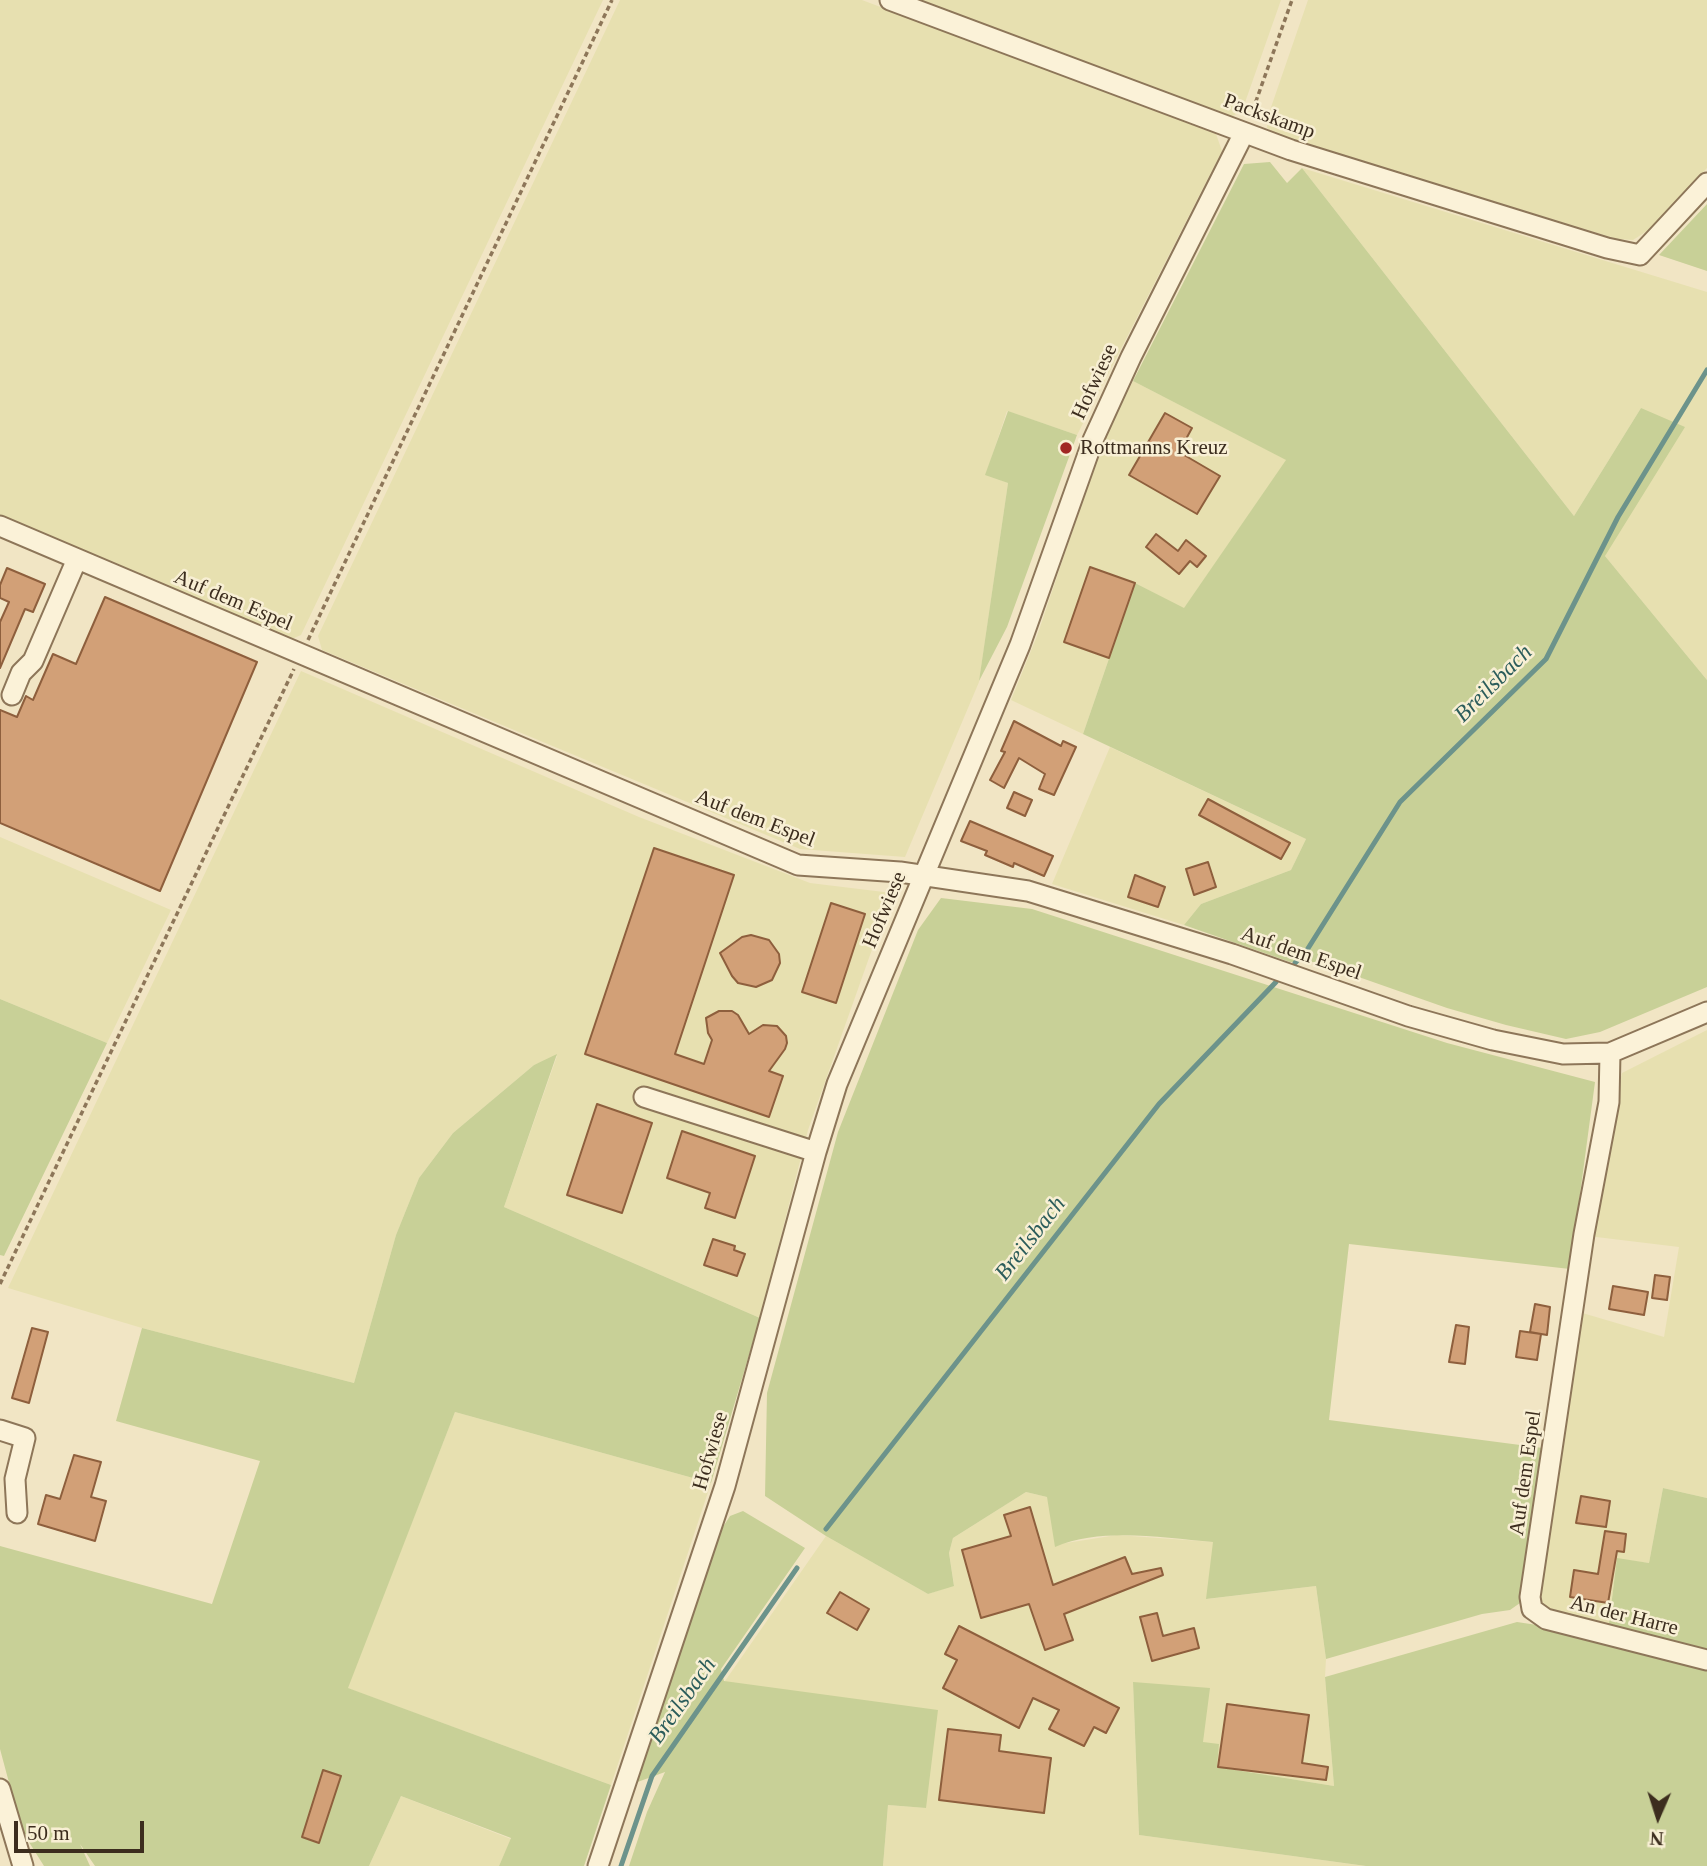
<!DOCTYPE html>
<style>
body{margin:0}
#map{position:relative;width:1707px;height:1866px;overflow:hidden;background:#f1e5c4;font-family:"Times New Roman",serif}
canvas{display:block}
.north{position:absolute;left:1623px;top:1782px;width:70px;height:70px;-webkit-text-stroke:5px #f8efd4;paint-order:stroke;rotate:183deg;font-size:19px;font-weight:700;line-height:28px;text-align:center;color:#3c2d1e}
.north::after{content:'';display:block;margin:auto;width:24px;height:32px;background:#3c2d1e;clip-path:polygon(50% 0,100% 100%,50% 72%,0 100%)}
.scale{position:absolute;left:14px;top:1821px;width:130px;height:32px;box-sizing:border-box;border:4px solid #3c2d1e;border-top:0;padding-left:9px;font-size:21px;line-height:24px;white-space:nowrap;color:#3c2d1e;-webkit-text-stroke:5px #f8efd4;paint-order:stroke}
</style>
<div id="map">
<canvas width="1707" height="1866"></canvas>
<div class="north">N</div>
<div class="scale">50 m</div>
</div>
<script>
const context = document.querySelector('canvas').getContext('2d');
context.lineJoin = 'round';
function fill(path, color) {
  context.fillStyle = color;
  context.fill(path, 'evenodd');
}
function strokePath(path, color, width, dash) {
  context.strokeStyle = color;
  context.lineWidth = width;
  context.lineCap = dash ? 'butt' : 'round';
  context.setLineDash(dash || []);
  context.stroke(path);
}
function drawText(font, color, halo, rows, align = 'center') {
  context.font = font + ' "Times New Roman",serif';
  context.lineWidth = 5;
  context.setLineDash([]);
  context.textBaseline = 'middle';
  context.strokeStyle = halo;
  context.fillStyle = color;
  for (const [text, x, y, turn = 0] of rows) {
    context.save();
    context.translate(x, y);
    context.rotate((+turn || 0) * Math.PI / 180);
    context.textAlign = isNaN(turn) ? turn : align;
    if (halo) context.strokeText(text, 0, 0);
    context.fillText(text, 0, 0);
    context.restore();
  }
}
fill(new Path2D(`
 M0 0H603L301 635 287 641 0 517Z
 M620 0H862L1216 134 1222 151 1077 435 1007 411 986 474 1008 483 979 682 905 857 800 849 322 650 318 636Z
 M912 0H1281L1242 111 1227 119Z
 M1308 0H1707V168L1647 231 1633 240 1617 239 1279 136 1267 128 1268 116Z
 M1302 168 1707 292V680L1605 556 1641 408 1574 516Z
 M1133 381 1287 460 1184 609 1135 583 1083 734 1011 700 1037 636 1103 440Z
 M301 671 639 817 810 883 892 893 808 1130 760 1318 504 1207 557 1056 534 1065 453 1133 419 1178 396 1235 354 1383 142 1328 8 1288Z
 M1110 747 1306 839 1291 870 1201 904 1184 925 1052 884Z
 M0 837 171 910 107 1043 0 999Z
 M1707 1030V1498L1663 1488 1649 1563 1617 1559 1608 1631 1538 1609 1555 1463 1579 1312 1664 1337 1679 1247 1588 1236 1622 1073Z
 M455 1412 711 1483 611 1785 347 1688Z
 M1026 1492 1047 1497 1066 1543 1117 1535 1214 1542 1207 1599 1316 1586 1326 1659 1325 1677 1334 1786 1216 1767 1203 1742 1133 1682 1139 1835 1366 1866H883L888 1805 926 1808 725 1681 826 1536 928 1594 954 1585 949 1553 953 1538Z
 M401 1796 511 1839 499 1866H369Z`), '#e7e0b0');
fill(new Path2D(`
 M1270 162 1287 183 1302 168 1574 516 1641 408 1685 427 1605 556 1707 680V987L1600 1032 1566 1039 1506 1025 1447 1008 1316 962H1290L1184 925 1201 904 1291 870 1306 839 1083 734 1135 583 1184 608 1286 460 1133 381 1244 164Z
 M1707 204V271L1659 255Z
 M1008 411 1077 435 1007 627 979 681 1008 483 985 475Z
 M941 898 1032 909 1447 1043 1595 1082 1570 1269 1349 1244 1329 1420 1543 1448 1520 1603 1510 1610 1482 1614 1326 1659 1316 1586 1206 1599 1213 1542C1162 1538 1103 1527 1055 1547L1047 1497 1026 1492 953 1538 949 1553 954 1586 928 1594 826 1536 765 1496 767 1393 838 1132 918 930Z
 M0 999 107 1043 4 1256 0 1255Z
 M557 1054 504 1207 760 1318 711 1483 455 1412 348 1688 611 1785 584 1866H499L511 1838 401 1796 369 1866H95L80 1844 90 1866H44L22 1831 0 1749V1546L212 1604 260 1461 116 1421 142 1328 354 1383 396 1235 419 1178 453 1133 534 1065Z
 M1663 1488 1707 1498V1655L1608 1631 1617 1558 1649 1563Z
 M743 1511 805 1548 721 1669 724 1681 938 1710 926 1808 888 1805 883 1866H629L647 1812 665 1772 632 1784 653 1721 673 1676 721 1530 730 1516Z
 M1517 1622 1537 1625 1707 1670V1866H1366L1139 1835 1133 1682 1210 1688 1203 1742 1219 1744 1217 1767 1334 1786 1325 1677Z`), '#c8d097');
strokePath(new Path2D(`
 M1295 963 1307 950 1400 802 1546 659 1618 517 1707 370
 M826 1529 1159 1104 1276 982
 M621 1866 652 1776 797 1568`), '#6c938b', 5);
const building = new Path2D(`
 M1165 413 1192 428 1179 452 1220 476 1197 514 1129 475Z
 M1156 534 1178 551 1186 540 1206 556 1197 567 1190 561 1179 574 1146 547Z
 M1090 567 1135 583 1109 658 1064 642Z
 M7 568 45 584 33 612 25 609 0 668V622L9 602 0 598V585Z
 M105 597 257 662 160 891 0 823V710L17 717 26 696 33 700 53 654 76 664Z
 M1014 721 1061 746 1063 741 1076 747 1054 795 1039 789 1045 774 1019 758 1004 788 990 780 1005 752 1001 751Z
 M1014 792 1032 800 1025 816 1007 808Z
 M1208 799 1290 843 1281 859 1199 815Z
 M970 821 1053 856 1044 876 1014 863 1013 867 985 855 987 851 961 841Z
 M654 848 734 875 675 1054 704 1064 712 1040 708 1033 706 1018 719 1011H732L738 1015 749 1034 763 1025 777 1026 786 1036 787 1043 785 1049 769 1071 783 1076 769 1117 585 1054Z
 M1208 862 1216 887 1194 895 1186 869Z
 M1135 875 1165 887 1158 907 1128 897Z
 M831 903 865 914 836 1003 802 992Z
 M751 935 769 940 779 954 780 963 772 980 756 987 738 983 732 976 720 953 742 937Z
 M597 1104 652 1123 622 1213 567 1195Z
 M682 1131 755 1156 735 1218 705 1208 710 1193 667 1178Z
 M713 1239 735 1246 734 1250 745 1254 737 1276 704 1265Z
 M1655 1275 1670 1277 1667 1300 1652 1298Z
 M1613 1286 1648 1292 1644 1315 1609 1309Z
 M1535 1304 1550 1307 1547 1335 1530 1332Z
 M1456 1325 1469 1327 1465 1364 1449 1362Z
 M32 1328 48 1332 29 1403 12 1398Z
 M1520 1331 1541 1334 1537 1360 1516 1357Z
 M74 1455 101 1462 91 1497 106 1501 95 1541 38 1524 46 1495 60 1499Z
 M1581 1496 1610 1501 1606 1527 1576 1523Z
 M1030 1507 1053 1585 1125 1557 1132 1574 1161 1568 1163 1575 1064 1614 1073 1640 1045 1650 1029 1604 981 1618 962 1550 1011 1536 1004 1515Z
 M1605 1531 1626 1534 1624 1552 1617 1551 1608 1603 1570 1597 1574 1570 1598 1574Z
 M840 1592 869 1609 857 1630 827 1613Z
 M1157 1613 1163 1636 1194 1628 1199 1648 1152 1661 1140 1617Z
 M959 1626 1119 1708 1106 1733 1094 1727 1084 1746 1049 1729 1059 1710 1033 1698 1019 1728 943 1688 957 1660 945 1654Z
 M1227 1704 1309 1715 1302 1763 1328 1767 1326 1780 1218 1767Z
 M948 1729 1001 1735 999 1751 1051 1758 1044 1813 939 1800Z
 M323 1770 341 1776 319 1843 302 1837Z`);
fill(building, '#d2a077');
strokePath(building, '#8e5f3d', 2);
const minor = new Path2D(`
 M890 0 1291 150 1607 248 1640 255 1707 183
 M0 526 798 865 900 872 1028 891 1232 954 1408 1016 1493 1040 1563 1054 1610 1053 1707 1012
 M12 695 21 673 33 661 77 559
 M1610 1053 1609 1102 1584 1234 1530 1597 1532 1609 1546 1619 1707 1660
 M644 1097 816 1152
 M0 1430 25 1438 15 1479 17 1513
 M0 1789 23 1866
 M598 1866 725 1486 816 1152 837 1084 1020 645 1093 440 1131 357 1244 133`);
strokePath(minor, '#8d7659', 23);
strokePath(new Path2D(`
 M1250 118 1292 0
 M308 640 612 0
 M0 1284 294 669`), '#8d7659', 3.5, [5, 3.5]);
strokePath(minor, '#fbf2d8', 19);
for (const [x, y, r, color] of [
 [1066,448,7,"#a12724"]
]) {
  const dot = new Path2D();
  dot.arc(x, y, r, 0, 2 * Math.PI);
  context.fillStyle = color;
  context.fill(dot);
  strokePath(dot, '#f8efd4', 2.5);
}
drawText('21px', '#3c2d1e', '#f8efd4', [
 ["Packskamp",1269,117,20],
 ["Hofwiese",1095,382,-65],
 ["Auf dem Espel",233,601,23],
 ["Auf dem Espel",755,819,21],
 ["Hofwiese",885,910,-67],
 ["Auf dem Espel",1301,954,19],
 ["Hofwiese",711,1451,-74],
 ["Auf dem Espel",1526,1473,-82],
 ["An der Harre",1624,1616,14]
]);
drawText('21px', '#3c2d1e', '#f8efd4', [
 ["Rottmanns Kreuz",1080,448]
], 'left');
drawText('italic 23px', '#2c5d5b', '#f8efd4', [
 ["Breilsbach",1494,684,-45],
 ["Breilsbach",1031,1239,-52],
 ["Breilsbach",683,1701,-55]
]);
</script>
